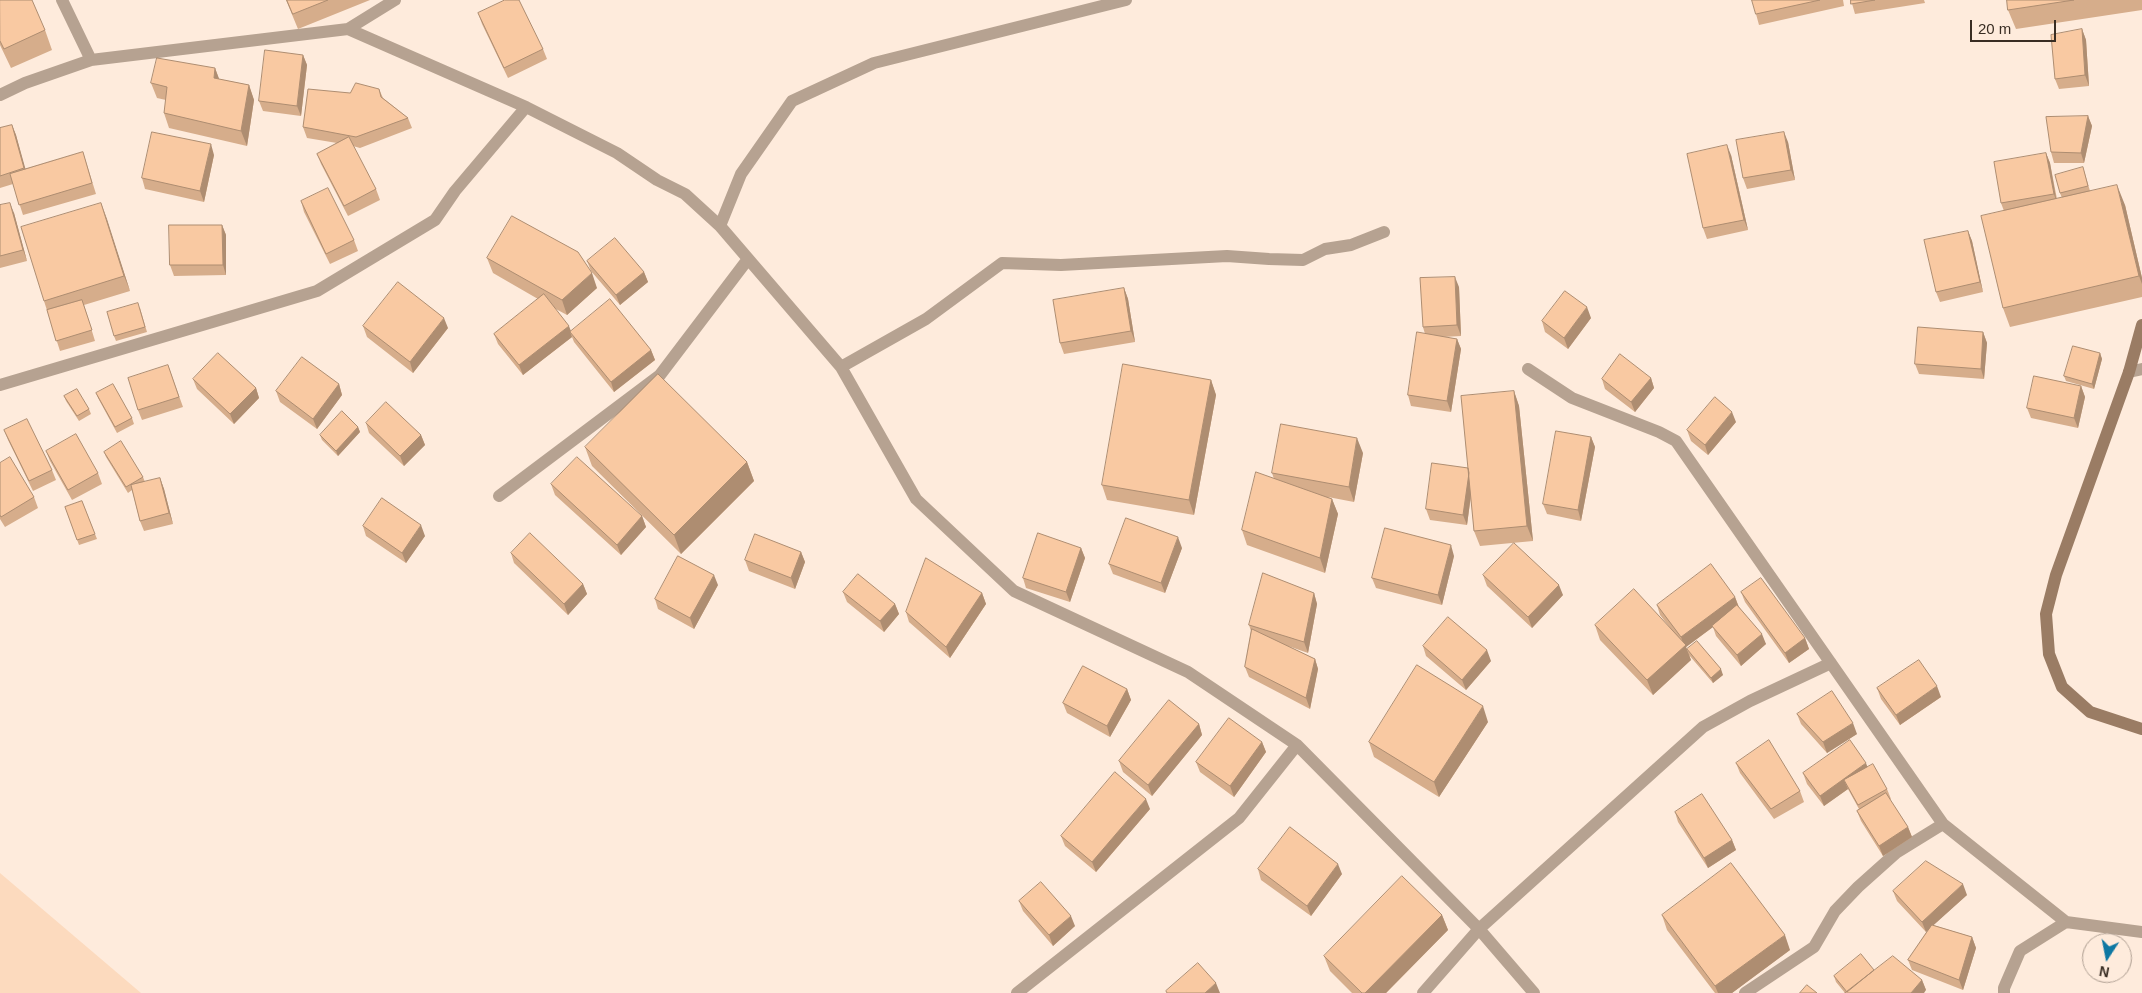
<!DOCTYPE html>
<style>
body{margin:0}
#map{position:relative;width:2142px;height:993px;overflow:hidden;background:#feebdc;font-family:Arial,sans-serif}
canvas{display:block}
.north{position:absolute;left:2082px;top:933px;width:50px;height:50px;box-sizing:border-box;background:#feebdc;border:1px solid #af9f92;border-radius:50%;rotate:191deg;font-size:14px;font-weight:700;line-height:20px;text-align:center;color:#392d23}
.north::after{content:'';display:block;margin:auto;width:18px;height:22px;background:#0e78a3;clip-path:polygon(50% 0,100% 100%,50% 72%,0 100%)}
.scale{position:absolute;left:1970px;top:20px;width:86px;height:22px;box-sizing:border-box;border:2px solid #392d23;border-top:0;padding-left:6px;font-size:15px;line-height:18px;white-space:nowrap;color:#392d23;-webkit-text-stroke:4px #feebdc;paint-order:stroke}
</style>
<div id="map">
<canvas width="2142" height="993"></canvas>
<div class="north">N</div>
<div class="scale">20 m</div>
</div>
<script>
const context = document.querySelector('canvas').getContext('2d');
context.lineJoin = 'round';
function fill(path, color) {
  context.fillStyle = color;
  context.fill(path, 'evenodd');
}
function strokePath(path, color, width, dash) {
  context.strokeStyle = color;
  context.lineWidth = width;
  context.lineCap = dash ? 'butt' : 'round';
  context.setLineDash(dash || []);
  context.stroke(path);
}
fill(new Path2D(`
 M0 873 141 993H0Z`), '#fcdabe');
strokePath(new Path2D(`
 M62 0 91 60
 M348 29 526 107 617 153 657 180 685 194 720 226 841 367 916 499 1014 591 1188 672 1297 745 1479 929 1534 993
 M0 95 25 83 91 60 348 29 395 0
 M720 226 741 174 792 101 874 63 1126 0
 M841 367 926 319 1002 263 1061 265 1227 256 1269 259 1303 260 1325 249 1351 245 1384 232
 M1528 369 1572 398 1659 432 1676 441 1943 824 2066 922 2142 932
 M2129 372 2142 369
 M0 385 317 291 435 220 455 191 526 107
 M499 496 660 375 748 259
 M1017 993 1239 818 1297 745
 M1423 993 1479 929 1703 727 1750 701 1831 663
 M1745 993 1814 947 1835 911 1858 887 1896 853 1943 824
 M2004 993V988L2020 951 2066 922`), '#b6a291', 12);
strokePath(new Path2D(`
 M2142 325 2129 372 2056 575 2046 614 2049 654 2062 687 2090 712 2142 729`), '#9a7c64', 12);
fill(new Path2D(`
 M0 0 45 30 52 50 11 68 0 45Z
 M286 0H370L298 29Z
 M1752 0H1843L1844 6 1759 25 1756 14Z
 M1851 0H1924L1925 3 1855 14Z
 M2007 0H2142V10L2016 29 2008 10Z
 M478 13 543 49 547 59 508 78 482 24Z
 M2082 29 2086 40 2089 86 2059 89 2055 79Z
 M303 55 307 65 301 116 263 111 259 101Z
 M215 68 219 79 249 85 254 100 247 146 169 128 164 113 166 100 157 98 151 83Z
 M379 89 383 98 408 118 412 128 360 148 353 146 376 189 380 200 348 216 321 164 317 154 337 143 307 138 303 127 350 93Z
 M2088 116 2092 126 2084 163H2054L2051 152Z
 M12 125 16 135 25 169 83 152 96 194 23 215 13 184 0 188V128Z
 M1788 142 1795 180 1747 189 1743 178Z
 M2046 153 2050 163 2057 199 2062 198 2060 193 2083 167 2090 191 2125 205 2142 278V297L2010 327 2003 308 2004 211 2001 203Z
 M214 155 204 202 145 189 142 178Z
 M1731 155 1748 230 1707 239 1703 228Z
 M301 201 354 240 358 251 330 264 304 212Z
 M101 203 130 291 84 305 95 341 60 351 44 301Z
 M0 205 14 213 27 261 0 268Z
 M222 225 226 235V275L174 276 170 265Z
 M1968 231 1972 241 1983 292 1940 302 1936 292Z
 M487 258 597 288 567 315 554 308 571 331 651 350 655 360 614 392 574 342 572 337 523 375 498 344 494 334 538 299 493 273Z
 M587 261 644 272 648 282 620 305 591 271Z
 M1459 287 1461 336 1443 337 1457 339 1461 349 1451 412 1411 406 1408 395 1425 334 1423 327Z
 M1124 288 1128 299 1135 342 1064 354 1060 343Z
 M140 308 147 332 116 341 114 336Z
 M1591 318 1568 349 1545 332 1542 321Z
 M363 326 448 328 413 373 367 337Z
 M1983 332 1987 343 1984 379 1919 374 1915 364Z
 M2100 353 2102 359 2094 389 2066 381 2064 376Z
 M168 365 183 407 142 420 138 410Z
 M1651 378 1654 388 1635 412 1605 389 1602 379Z
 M193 379 256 388 259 398 234 424 197 389Z
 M1211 380 1216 395 1194 515 1107 500 1102 485Z
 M339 384 342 395 317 429 280 402 276 391Z
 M2081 386 2085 397 2078 428 2031 418 2027 408Z
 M1514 391 1519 406 1533 541 1480 546 1474 531 1471 496 1467 525 1430 520 1426 509 1468 468Z
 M96 393 132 418 134 424 117 433 98 398Z
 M64 396 89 409 91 414 79 421 66 401Z
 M1736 422 1708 455 1691 441 1687 430Z
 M366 423 421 435 425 445 404 466 369 433Z
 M358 427 360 432 338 456 322 440 320 435Z
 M4 430 52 470 56 480 33 491 8 440Z
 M1591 437 1595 447 1581 521 1547 514 1543 504Z
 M585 447 747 462 754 481 681 554 592 466Z
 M46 451 98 473 102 484 72 500 50 461Z
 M104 452 143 477 145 482 160 478 164 489 173 524 144 531 140 521 132 490 128 493 106 457Z
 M1363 453 1354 502 1328 497 1332 499 1338 514 1325 573 1247 545 1242 530 1274 479 1272 473Z
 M0 463 34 497 38 508 5 527 0 519Z
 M551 484 642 516 646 527 621 555 555 495Z
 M82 501 97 539 79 545 65 507Z
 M363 526 425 536 406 563 366 536Z
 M1081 548 1085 558 1070 602 1026 588 1023 578Z
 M1182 548 1165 593 1113 574 1109 564Z
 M801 552 805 562 795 589 749 571 745 560Z
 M511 553 583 584 587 594 568 615 514 563Z
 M1454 556 1442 605 1376 588 1372 578Z
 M1483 575 1563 595 1532 628 1487 586Z
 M718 585 694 629 658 609 655 599Z
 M843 592 895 604 899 614 884 632 847 602Z
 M1741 592 1805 638 1809 649 1789 663 1745 602Z
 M982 593 986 604 950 658 909 622 906 612Z
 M1314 593 1317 604 1308 653 1288 646 1315 659 1318 669 1310 709 1249 677 1245 667 1251 631 1249 625Z
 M1735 597 1739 607 1766 644 1741 666 1716 636 1713 627 1686 647 1691 660 1653 695 1600 640 1595 625 1670 628 1660 615 1657 605Z
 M1423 646 1491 661 1466 690 1426 656Z
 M1687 649 1723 675 1713 683 1689 655Z
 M1877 688 1941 697 1900 725 1881 699Z
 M1127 689 1131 700 1110 737 1067 713 1063 703Z
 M1797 714 1857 734 1827 753 1801 724Z
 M1488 722 1439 797 1374 757 1369 742Z
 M1199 724 1202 735 1152 796 1123 772 1119 761Z
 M1262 742 1266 752 1234 797 1200 772 1196 762Z
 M1736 763 1800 791 1804 802 1774 819 1740 773Z
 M1868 767 1887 789 1891 799 1890 800 1908 827 1912 837 1883 856 1861 821 1857 811 1859 809 1848 789 1824 806 1807 784 1803 773Z
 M1150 809 1096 872 1065 846 1061 836Z
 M1675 812 1732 840 1736 850 1708 868 1678 822Z
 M1258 869 1342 874 1311 916 1261 880Z
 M1893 891 1967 895 1933 925 1972 937 1976 948 1963 990 1912 970 1908 960 1928 930 1926 932 1897 901Z
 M1019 901 1075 926 1053 946 1023 911Z
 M1442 915 1448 930 1386 993H1352L1330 971 1324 956Z
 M1662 915 1790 950 1732 993H1715L1667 930Z
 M1874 971 1922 980 1926 990 1845 993 1836 982 1834 976Z`), '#d6ad8b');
fill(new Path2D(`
 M2082 29 2086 40 2089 86 2085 75Z
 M303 55 307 65 301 116 297 106Z
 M215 68 221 84 214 78Z
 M249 85 254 100 247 146 241 131Z
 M2088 116 2092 126 2084 163 2081 153Z
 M12 125 16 135 28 178 24 168Z
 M1784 132 1788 142 1795 180 1791 170Z
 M211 144 214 155 204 202 200 191Z
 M1727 145 1731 155 1748 230 1744 220Z
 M2046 153 2050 163 2057 204 2054 194Z
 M2117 185 2125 205 2142 278V284L2139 276Z
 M10 203 14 213 27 261 23 250Z
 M101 203 107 219 130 291 124 276Z
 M222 225 226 235V275L223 265Z
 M1968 231 1972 241 1983 292 1980 282Z
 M644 272 648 282 620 305 616 295Z
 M592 273 597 288 567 315 562 300Z
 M1455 277 1459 287 1461 336 1457 325Z
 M1124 288 1128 299 1135 342 1131 331Z
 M1587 307 1591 318 1568 349 1564 338Z
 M444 318 448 328 413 373 410 362Z
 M569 326 572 334 570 332 572 337 523 375 519 365Z
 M1983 332 1987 343 1984 379 1981 369Z
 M1457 339 1461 349 1451 412 1447 401Z
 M651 350 655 360 614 392 611 382Z
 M2100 353 2102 359 2094 389 2092 384Z
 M1651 378 1654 388 1635 412 1631 402Z
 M1211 380 1216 395 1194 515 1189 500Z
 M339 384 342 395 317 429 313 419Z
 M2081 386 2085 397 2078 428 2074 418Z
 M256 388 259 398 234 424 230 414Z
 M1514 391 1519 406 1533 541 1527 526Z
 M1732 412 1736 422 1708 455 1705 445Z
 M358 427 360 432 338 456 336 451Z
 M421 435 425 445 404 466 400 456Z
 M1591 437 1595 447 1581 521 1578 510Z
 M1357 438 1363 453 1354 502 1349 487Z
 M747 462 754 481 681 554 674 535Z
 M1469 468 1473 479 1467 525 1463 515Z
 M160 478 164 489 173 524 169 513Z
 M1332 499 1338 514 1325 573 1320 558Z
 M642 516 646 527 621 555 617 545Z
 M421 525 425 536 406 563 402 553Z
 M1178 537 1182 548 1165 593 1161 583Z
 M1451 545 1454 556 1442 605 1438 595Z
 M1081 548 1085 558 1070 602 1066 592Z
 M801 552 805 562 795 589 791 578Z
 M714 575 718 585 694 629 690 618Z
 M583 584 587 594 568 615 564 604Z
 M1559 585 1563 595 1532 628 1528 617Z
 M982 593 986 604 950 658 946 647Z
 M1314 593 1317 604 1308 653 1304 642Z
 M1735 597 1739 608 1712 626 1713 627 1686 647 1691 660 1653 695 1647 680 1684 646 1681 637Z
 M895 604 899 614 884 632 880 621Z
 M1762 634 1766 644 1741 666 1737 655Z
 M1805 638 1809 649 1789 663 1785 653Z
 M1487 650 1491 661 1466 690 1462 680Z
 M1315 659 1318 669 1310 709 1306 698Z
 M1721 669 1723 675 1713 683 1711 678Z
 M1937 686 1941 697 1900 725 1896 715Z
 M1127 689 1131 700 1110 737 1107 726Z
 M1483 706 1488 722 1439 797 1434 782Z
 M1853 723 1857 734 1827 753 1823 742Z
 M1199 724 1202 735 1152 796 1148 785Z
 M1262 742 1266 752 1234 797 1230 786Z
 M1866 763 1870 774 1844 780 1848 789 1824 806 1820 796Z
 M1146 799 1150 809 1096 872 1092 862Z
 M1908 827 1912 837 1883 856 1879 846Z
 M1732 840 1736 850 1708 868 1704 858Z
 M1338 864 1342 874 1311 916 1307 906Z
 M1963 884 1967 895 1926 932 1922 922Z
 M1442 915 1448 930 1386 993H1365Z
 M1071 916 1075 926 1053 946 1049 935Z
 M1785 935 1790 950 1732 993H1718L1715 986Z
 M1972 937 1976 948 1963 990 1959 980Z
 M1922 980 1926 990 1924 993H1911Z
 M1216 983 1220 993H1205Z`), '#ae8d71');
const building = new Path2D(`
 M0 0H32L45 30 4 49 0 41Z
 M287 0H328L293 14Z
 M505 0H519L543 49 504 68 478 13Z
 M1752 0H1820L1756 14Z
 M1851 0H1875L1851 4Z
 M2007 0H2074L2008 10Z
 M2082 29 2085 75 2055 79 2051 35Z
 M265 50 303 55 297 106 259 101Z
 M157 58 215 68 214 78 249 85 241 131 164 113 167 87 151 83Z
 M356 83 379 89 381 97 408 118 356 137 303 127 308 89 350 93Z
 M2088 116 2081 153 2051 152 2046 117Z
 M12 125 24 168 0 176V128Z
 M152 132 211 144 200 191 142 178Z
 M1784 132 1791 170 1743 178 1736 140Z
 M349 137 376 189 344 206 317 154Z
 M1727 145 1744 220 1703 228 1687 154Z
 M83 152 92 183 19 205 10 174Z
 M2046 153 2054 194 2001 203 1994 162Z
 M2083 167 2088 186 2060 193 2055 175Z
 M2117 185 2139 276 2003 308 1981 216Z
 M328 188 354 240 326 254 301 201Z
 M10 203 23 250 0 256V205Z
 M101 203 124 276 44 301 21 227Z
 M512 216 578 252 592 273 562 300 487 258Z
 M169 225H222L223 265H170Z
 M1968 231 1980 282 1936 292 1924 240Z
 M615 238 644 272 616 295 587 261Z
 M1455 277 1457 325 1423 327 1420 278Z
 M398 282 444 318 410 362 363 326Z
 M1124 288 1131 331 1060 343 1053 300Z
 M1565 291 1587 307 1564 338 1542 321Z
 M544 294 569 326 519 365 494 334Z
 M610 299 651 350 611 382 570 332Z
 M82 300 92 330 56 341 47 310Z
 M138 303 145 327 114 336 107 312Z
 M1918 327 1983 332 1981 369 1915 364Z
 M1417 332 1457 339 1447 401 1408 395Z
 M2073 346 2100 353 2092 384 2064 376Z
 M218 353 256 388 230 414 193 379Z
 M1620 354 1651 378 1631 402 1602 379Z
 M302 357 339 384 313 419 276 391Z
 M1123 364 1211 380 1189 500 1102 485Z
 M168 365 179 397 138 410 128 378Z
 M658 374 747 462 674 535 585 447Z
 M2034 376 2081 386 2074 418 2027 408Z
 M113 384 132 418 115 427 96 393Z
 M77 389 89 409 77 416 64 396Z
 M1514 391 1527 526 1474 531 1461 396Z
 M1715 397 1732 412 1705 445 1687 430Z
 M386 402 421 435 400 456 366 423Z
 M342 411 358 427 336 451 320 435Z
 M27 419 52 470 29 481 4 430Z
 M1281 424 1357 438 1349 487 1272 473Z
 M1556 431 1591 437 1578 510 1543 504Z
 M76 434 98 473 68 490 46 451Z
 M121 441 143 477 126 487 104 452Z
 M10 457 34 497 1 517 0 515V463Z
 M577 457 642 516 617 545 551 484Z
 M1432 463 1468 468 1469 473 1463 515 1426 509Z
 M1256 472 1332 499 1320 558 1242 530Z
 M160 478 169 513 140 521 131 485Z
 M382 498 421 525 402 553 363 526Z
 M82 501 95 534 77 540 65 507Z
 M1126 518 1178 537 1161 583 1109 564Z
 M1385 528 1451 545 1438 595 1372 578Z
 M530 533 583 584 564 604 511 553Z
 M1038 533 1081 548 1066 592 1023 578Z
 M755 534 801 552 791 578 745 560Z
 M1514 543 1559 585 1528 617 1483 575Z
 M678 556 714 575 690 618 655 599Z
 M926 558 982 593 946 647 906 612Z
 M1711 564 1735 597 1681 637 1657 605Z
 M1263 573 1314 593 1304 642 1249 625Z
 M858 574 895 604 880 621 843 592Z
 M1761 578 1805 638 1785 653 1741 592Z
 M1634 589 1686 645 1647 680 1595 625Z
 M1737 605 1762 634 1737 655 1712 626Z
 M1448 617 1487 650 1462 680 1423 646Z
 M1252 629 1315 659 1306 698 1245 667Z
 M1697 641 1721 669 1711 678 1687 649Z
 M1919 660 1937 686 1896 715 1877 688Z
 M1417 665 1483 706 1434 782 1369 742Z
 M1083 666 1127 689 1107 726 1063 703Z
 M1832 691 1853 723 1823 742 1797 714Z
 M1169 700 1199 724 1148 785 1119 761Z
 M1229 718 1262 742 1230 786 1196 762Z
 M1769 740 1800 791 1771 809 1736 763Z
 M1850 740 1866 763 1820 796 1803 773Z
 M1873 764 1887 789 1858 805 1844 780Z
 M1115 772 1146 799 1092 862 1061 836Z
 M1886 793 1908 827 1879 846 1857 811Z
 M1702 794 1732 840 1704 858 1675 812Z
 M1290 827 1338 864 1307 906 1258 869Z
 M1926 861 1963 884 1922 922 1893 891Z
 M1731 863 1785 935 1715 986 1662 915Z
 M1402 876 1442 915 1365 993H1362L1324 956Z
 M1041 882 1071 916 1049 935 1019 901Z
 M1932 925 1972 937 1959 980 1908 960Z
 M1861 954 1874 970 1847 992 1834 976Z
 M1893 956 1922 980 1911 993H1845Z
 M1198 963 1216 983 1205 993H1167L1166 991Z
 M1807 985 1817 993H1800Z`);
fill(building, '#f9c9a2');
strokePath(building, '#ae8d71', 1);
</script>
